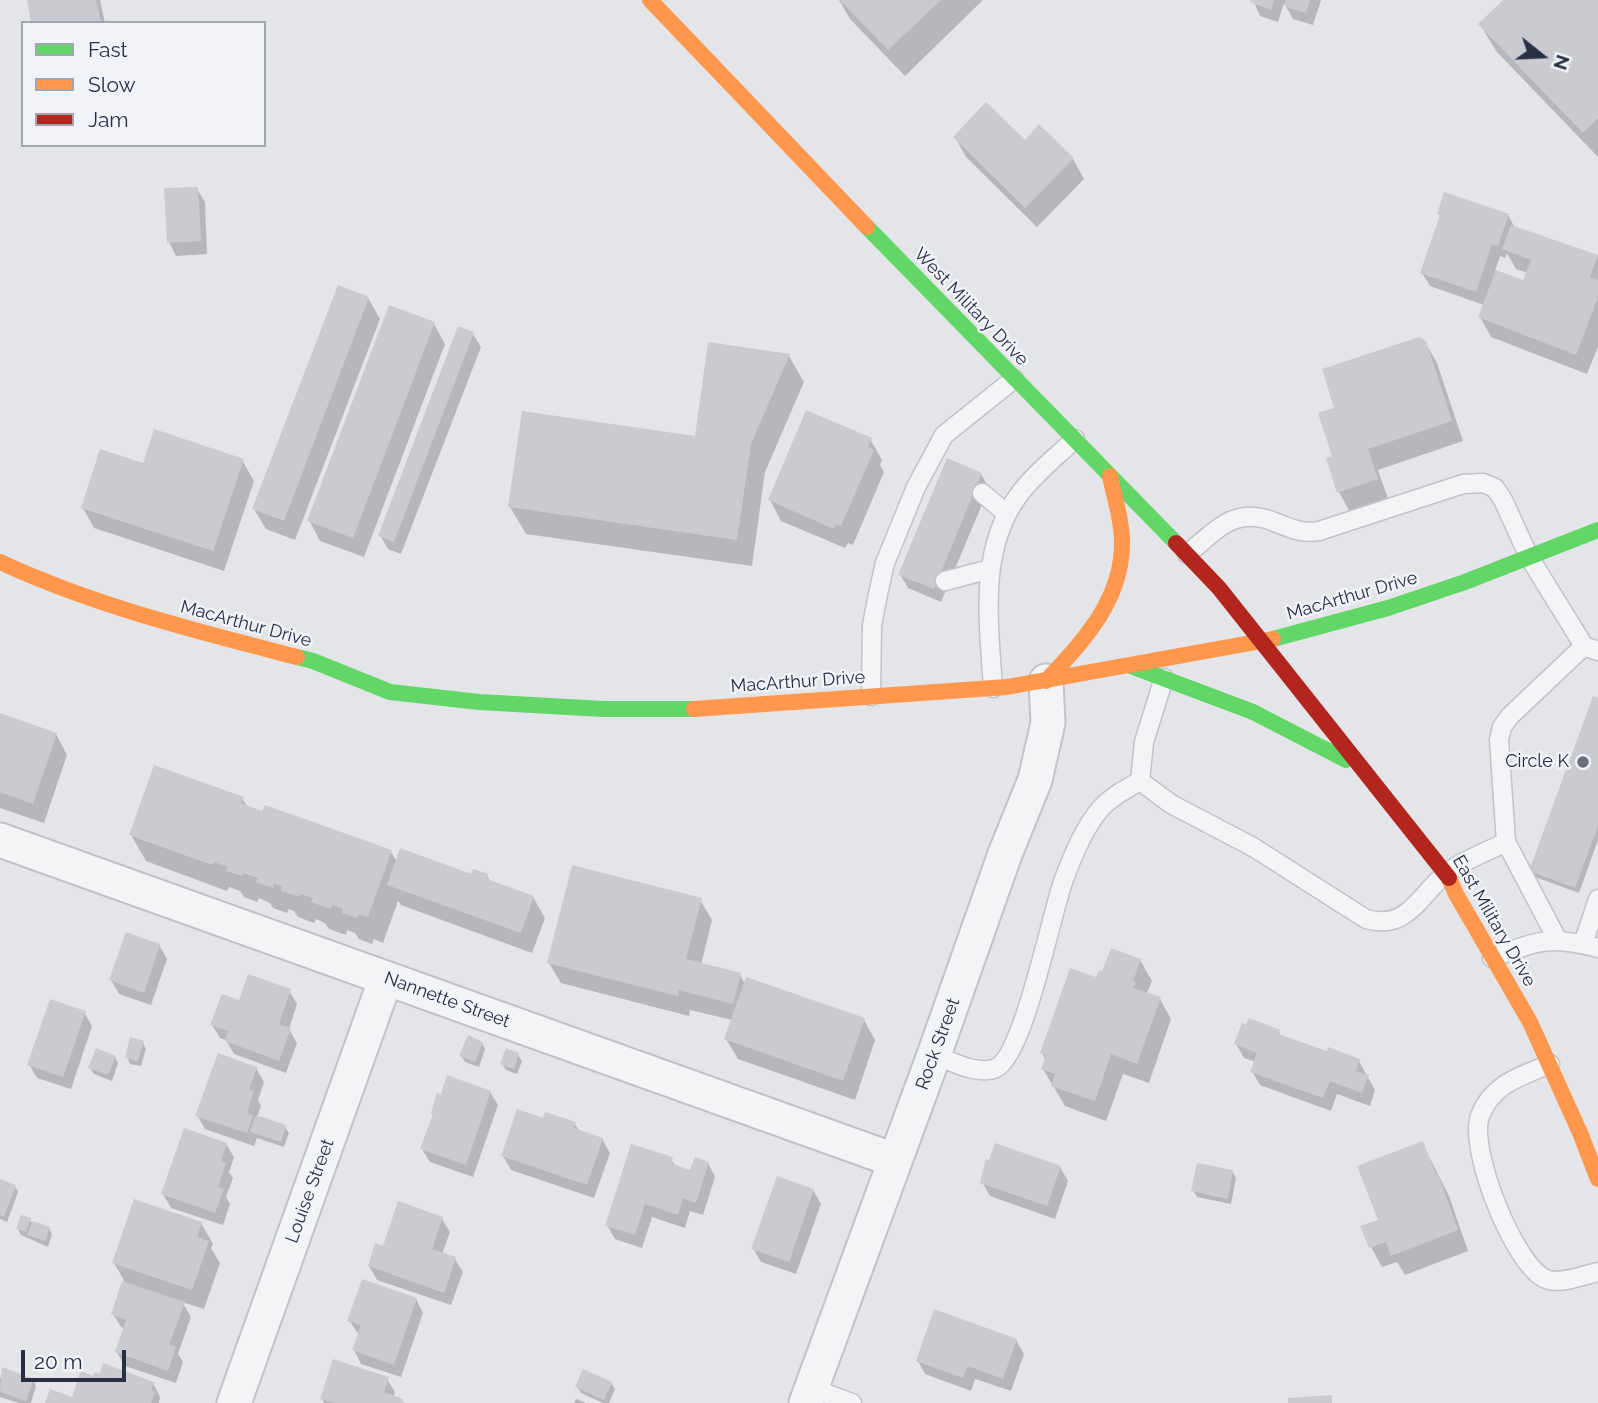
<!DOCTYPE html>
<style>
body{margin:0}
#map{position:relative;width:1598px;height:1403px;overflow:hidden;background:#e4e5e9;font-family:Raleway,sans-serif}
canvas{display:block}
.legend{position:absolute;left:21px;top:21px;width:245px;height:126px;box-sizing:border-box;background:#f1f3f8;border:2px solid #a1a5b0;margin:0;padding:9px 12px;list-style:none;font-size:21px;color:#282f44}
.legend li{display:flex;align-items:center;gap:14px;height:35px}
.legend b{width:35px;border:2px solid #a1a5b0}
.north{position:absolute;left:1507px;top:21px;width:70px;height:70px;-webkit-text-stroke:5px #f1f3f8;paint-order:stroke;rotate:108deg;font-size:19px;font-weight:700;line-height:28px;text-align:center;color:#282f44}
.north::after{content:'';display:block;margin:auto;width:24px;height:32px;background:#282f44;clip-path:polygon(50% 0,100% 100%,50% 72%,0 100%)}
.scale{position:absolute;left:21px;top:1350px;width:105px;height:32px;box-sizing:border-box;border:4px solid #282f44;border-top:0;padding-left:9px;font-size:21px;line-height:24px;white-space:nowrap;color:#282f44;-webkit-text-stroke:5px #f1f3f8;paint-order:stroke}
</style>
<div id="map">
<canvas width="1598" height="1403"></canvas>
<ul class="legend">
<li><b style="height:9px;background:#63d668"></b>Fast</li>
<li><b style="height:9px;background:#ff974d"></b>Slow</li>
<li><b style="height:9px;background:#b3261e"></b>Jam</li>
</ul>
<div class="north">N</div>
<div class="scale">20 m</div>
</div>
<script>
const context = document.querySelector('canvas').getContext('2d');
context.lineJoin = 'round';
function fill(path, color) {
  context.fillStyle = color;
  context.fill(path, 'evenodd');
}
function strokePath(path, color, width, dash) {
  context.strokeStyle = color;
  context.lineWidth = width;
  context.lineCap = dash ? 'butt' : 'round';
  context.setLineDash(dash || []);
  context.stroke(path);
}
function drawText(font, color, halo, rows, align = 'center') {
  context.font = font + ' Raleway,sans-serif';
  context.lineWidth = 5;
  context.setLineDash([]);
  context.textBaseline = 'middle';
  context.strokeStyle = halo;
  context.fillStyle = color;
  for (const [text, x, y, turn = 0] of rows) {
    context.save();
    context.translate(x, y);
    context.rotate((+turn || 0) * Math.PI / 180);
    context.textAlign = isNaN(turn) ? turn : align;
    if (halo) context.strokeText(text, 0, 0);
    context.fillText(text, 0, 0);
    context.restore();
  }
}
fill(new Path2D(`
 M29 0H100L105 23H33Z
 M839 0H983L905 76 850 19Z
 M1253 0H1321L1313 25 1293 19 1284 3 1278 22 1260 16Z
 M1505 0H1598V157L1496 51 1480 24Z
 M955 137 1025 142 1073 159 1084 179 1037 227 966 157Z
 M197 189 205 202 207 254 176 256 169 242Z
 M1439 214 1508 215 1515 228 1598 256V347L1587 374 1491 337 1480 317 1484 305 1430 286 1422 273 1441 217ZM1507 253 1516 269 1528 273 1524 283 1495 271 1500 256 1505 258Z
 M368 298 380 319 295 540 266 529 254 509Z
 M434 324 445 344 364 557 320 541 309 520Z
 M473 334 481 347 401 554 388 549 380 535Z
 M1425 342 1437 363 1463 441 1378 470 1388 499 1350 512 1339 492 1334 457 1336 409Z
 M789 356 804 382 765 472 752 566 526 534 510 507 696 438Z
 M870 439 882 460 880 465 884 472 853 545 848 543 845 548 781 521 770 500Z
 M242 460 254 481 224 571 94 528 83 508 144 465Z
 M981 474 989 488 941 602 908 588 900 574Z
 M1598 700V840L1579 893 1535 877 1531 871Z
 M0 714 56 734 67 755 44 823 0 808Z
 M242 799 248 807 391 852 397 862 473 876H487L491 882 533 897 545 918 532 953 401 905 398 901 383 943 374 939 372 944 359 939 355 933 347 930 346 935 329 929 325 923 316 919 314 923 298 917 294 911 289 909 287 913 273 908 270 903 259 898 257 902 244 897 240 891 229 887 227 891 146 861 131 835Z
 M700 900 712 920 701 965 740 975 745 984 864 1020 875 1040 855 1100 738 1059 726 1039 732 1020 690 1010 689 1016 561 983 549 963Z
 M159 945 167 959 151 1005 119 994 111 980Z
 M1140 960 1152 981 1147 993 1160 999 1171 1019 1149 1083 1123 1074 1106 1121 1065 1106 1043 1069 1046 1061 1042 1053 1097 979 1104 973Z
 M289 991 297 1004 289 1029 297 1043 286 1073 234 1054 226 1040 220 1038 212 1025 240 1002Z
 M84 1012 92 1026 71 1089 37 1078 29 1064Z
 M1278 1031 1282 1037 1328 1054 1359 1061 1375 1090 1370 1106 1337 1094 1331 1111 1260 1085 1252 1071 1256 1062 1244 1058 1236 1044Z
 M143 1043 146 1049 141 1066 130 1064 127 1057Z
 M482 1043 485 1049 479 1067 465 1062 461 1055Z
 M518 1055 522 1061 517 1074 506 1070 502 1064Z
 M115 1057 118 1063 112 1081 94 1074 90 1068Z
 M256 1068 264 1082 258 1100 261 1106 257 1117 285 1127 289 1133 284 1147 257 1138 254 1146 205 1129 197 1115Z
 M490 1092 498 1105 473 1177 430 1162 422 1149 434 1116 432 1113Z
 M545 1120 575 1124 580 1132 602 1139 610 1153 594 1198 511 1170 503 1156Z
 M1422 1143 1449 1196 1468 1251 1405 1275 1397 1262 1382 1267 1371 1247 1380 1221Z
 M226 1144 234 1157 229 1172 233 1178 226 1197 230 1204 223 1225 171 1208 163 1194Z
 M671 1159 676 1167 692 1172 708 1163 715 1177 703 1215 690 1211 685 1228 652 1217 642 1248 615 1239 607 1225Z
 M1060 1167 1068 1181 1055 1219 990 1196 982 1182Z
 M1232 1171 1236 1178 1231 1204 1197 1197 1193 1190Z
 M0 1181 15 1186 18 1192 7 1222 0 1219Z
 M813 1190 821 1204 796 1274 761 1262 753 1248Z
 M442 1219 450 1232 442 1254 455 1259 463 1272 451 1305 377 1280 369 1266 384 1248Z
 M30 1220 33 1225 49 1228 52 1234 48 1247 21 1235 18 1229Z
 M201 1223 213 1244 211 1248 220 1263 204 1309 182 1302 191 1317 178 1354 183 1362 176 1383 125 1366 117 1352 125 1329 121 1327 113 1314 124 1280 114 1263Z
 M416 1299 423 1313 401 1377 361 1364 354 1350 359 1335 349 1320Z
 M1016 1340 1024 1354 1011 1391 975 1379 971 1391 925 1374 918 1361Z
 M3 1370 33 1380 36 1386 31 1403H19L0 1397V1379Z
 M94 1378 153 1383 160 1397 159 1403H47L73 1399Z
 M387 1379 395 1392 393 1398 405 1403H324L322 1398Z
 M611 1383 615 1389 609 1403H603L581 1393 577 1387Z
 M576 1399 586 1403H574Z`), '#0003');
fill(new Path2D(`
 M27 0H96L101 23H31Z
 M840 0H941L888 50Z
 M1251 0H1274L1271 10 1250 2Z
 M1286 0H1310L1306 13 1284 6Z
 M1503 0H1598V118L1583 133 1478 24Z
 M986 102 1025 140 1039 124 1074 158 1025 208 953 137Z
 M198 187 201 241 167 243 164 188Z
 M1444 192 1509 214 1498 246 1492 244 1476 292 1420 273 1440 215 1437 214Z
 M1511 225 1598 255 1590 277 1598 280V297L1576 355 1478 317 1496 270 1523 280 1531 260 1502 249Z
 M338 285 369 297 284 521 252 509Z
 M389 305 435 322 353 538 307 521Z
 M458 326 474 332 394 542 378 536Z
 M1419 337 1426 341 1452 421 1368 449 1378 479 1337 493 1326 458 1332 456 1318 413 1334 408 1322 369Z
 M708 342 790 354 751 444 737 540 508 507 522 411 695 436Z
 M806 410 872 438 868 447 874 450 841 526 836 524 834 529 768 500Z
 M154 429 244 459 213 551 81 508 100 449 143 463Z
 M947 458 982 473 934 589 898 575Z
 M1593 696 1598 698V826L1575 888 1529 871Z
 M0 713 57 733 33 804 0 792Z
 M154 765 244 797 241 803 262 811 265 805 392 850 368 917 359 914 357 918 342 913 343 908 332 905 331 909 311 902 313 898 300 894 299 897 281 891 282 886 274 884 273 888 256 882 258 878 243 873 242 876 226 871 228 867 214 862 212 865 129 835Z
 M400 848 471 874 473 869 488 874 487 879 534 896 521 933 387 885Z
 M572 865 702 898 686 959 741 973 733 1004 679 990 678 996 547 963Z
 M126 932 160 944 144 993 109 980Z
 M1111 948 1141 959 1133 981 1136 982 1133 988 1161 997 1137 1064 1111 1054 1095 1101 1051 1086 1055 1074 1041 1069 1046 1056 1040 1053 1070 968 1096 977 1099 970 1102 971Z
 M248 974 291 989 279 1024 291 1028 279 1061 225 1041 228 1031 210 1025 222 994 239 1000Z
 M746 977 865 1018 843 1081 724 1039Z
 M50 999 86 1011 63 1077 27 1065Z
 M1249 1018 1280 1030 1278 1034 1327 1051 1328 1047 1360 1059 1356 1071 1369 1075 1362 1093 1330 1081 1323 1098 1250 1072 1257 1053 1234 1044 1242 1023 1246 1024Z
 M468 1035 483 1042 475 1062 459 1056Z
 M130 1037 144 1041 138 1061 125 1058Z
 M96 1048 116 1056 108 1075 88 1068Z
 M506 1048 519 1053 514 1069 500 1064Z
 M218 1053 257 1067 249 1090 254 1091 247 1113 253 1115 247 1133 195 1116Z
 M447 1075 491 1091 466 1165 420 1149 433 1114 431 1113 437 1093 441 1094Z
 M517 1109 543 1118 545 1112 576 1122 574 1128 603 1138 587 1185 501 1156Z
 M256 1115 286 1125 281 1142 250 1132Z
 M184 1128 227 1143 221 1161 226 1163 218 1187 224 1189 215 1213 161 1194Z
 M1423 1141 1436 1175 1438 1174 1458 1230 1391 1256 1386 1242 1369 1248 1360 1226 1378 1220 1357 1166Z
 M995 1143 1061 1166 1047 1206 980 1183 986 1159 989 1160Z
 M631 1144 673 1157 671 1163 690 1170 695 1157 709 1162 696 1203 683 1198 678 1215 645 1204 635 1235 605 1226Z
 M1197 1163 1233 1170 1228 1199 1191 1191Z
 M777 1176 814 1189 789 1262 751 1249Z
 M0 1179 16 1185 4 1217 0 1215Z
 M134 1199 202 1222 197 1237 209 1241 192 1290 112 1263Z
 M398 1201 443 1217 432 1249 456 1257 444 1293 368 1266 375 1243 383 1246Z
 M21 1215 31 1218 26 1232 16 1229Z
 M33 1221 50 1227 45 1241 27 1235Z
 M362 1279 417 1298 394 1365 352 1350 361 1325 347 1321Z
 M122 1281 185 1302 169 1345 176 1347 168 1371 115 1352 126 1320 111 1314Z
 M934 1309 1017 1339 1003 1379 968 1366 963 1378 916 1361Z
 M333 1359 389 1377 384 1392 403 1399 402 1403H334L320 1399Z
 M103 1363 154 1382 151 1390 155 1392 151 1403H45L50 1389 72 1397 81 1371 93 1376 95 1372 100 1374Z
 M2 1367 34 1379 26 1401 0 1392Z
 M583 1369 612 1382 604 1400 575 1387Z
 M1332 1395V1403H1288V1398Z`), '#c9cbd0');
const lane = new Path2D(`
 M982 493 1006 513
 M1187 554C1219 529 1234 505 1277 523 1292 529 1304 534 1319 531L1463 484 1483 483 1495 488 1503 500 1529 557 1584 646 1598 651
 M945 581 990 569
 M1164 678 1144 742 1140 781 1171 804 1253 847 1366 919C1409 931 1419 894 1447 873 1463 860 1487 852 1506 842L1499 740 1502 727 1510 716 1584 646
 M993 688C989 624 978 551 1018 496 1033 475 1056 457 1075 439
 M871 696 872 625 878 594 885 563 916 487 944 435 1014 379
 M1506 842 1557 939
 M1583 944 1598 899
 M1492 958C1537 941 1550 935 1598 948
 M934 1055C951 1061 978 1076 996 1068 1024 1055 1051 914 1064 879 1073 855 1084 828 1101 808 1112 796 1126 789 1140 781
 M1550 1064C1521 1076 1492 1084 1480 1116 1468 1148 1514 1266 1546 1279 1560 1285 1583 1275 1598 1272
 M811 1388 852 1403`);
const street = new Path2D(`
 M0 840 894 1160
 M234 1403 386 978
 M806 1403 934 1055 1005 854 1035 780 1048 723 1046 681`);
strokePath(lane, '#c2c3c7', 21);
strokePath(street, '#c2c3c7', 37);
strokePath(lane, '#f3f4f6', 18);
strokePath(street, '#f3f4f6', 33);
strokePath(new Path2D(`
 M867 227 1176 543
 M1273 639 1388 608 1465 582 1598 530
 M297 657 313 661 390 692 479 702 603 709H694
 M1131 666 1253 712 1346 760`), '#63d668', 16);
strokePath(new Path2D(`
 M650 0 867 227
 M0 562C95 606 196 631 297 657
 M1046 681C1084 640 1123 600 1122 541 1122 519 1114 497 1110 476
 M694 709 1007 687 1273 639
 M1449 878 1456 894 1530 1022 1581 1135 1598 1179`), '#ff974d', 16);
strokePath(new Path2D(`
 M1176 543 1219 588 1449 878`), '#b3261e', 16);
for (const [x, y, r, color] of [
 [1583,762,7,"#6a6f7e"]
]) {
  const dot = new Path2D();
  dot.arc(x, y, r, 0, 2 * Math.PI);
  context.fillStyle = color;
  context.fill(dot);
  strokePath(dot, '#f1f3f8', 2.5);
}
drawText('18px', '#282f44', '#f1f3f8', [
 ["West Military Drive",971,307,46],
 ["MacArthur Drive",1352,596,-16],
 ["MacArthur Drive",246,624,15],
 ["MacArthur Drive",798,682,-4],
 ["East Military Drive",1494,921,60],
 ["Nannette Street",447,1000,20],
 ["Rock Street",938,1044,-70],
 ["Louise Street",310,1191,-70]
]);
drawText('18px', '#282f44', '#f1f3f8', [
 ["Circle K",1569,762]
], 'right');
</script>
